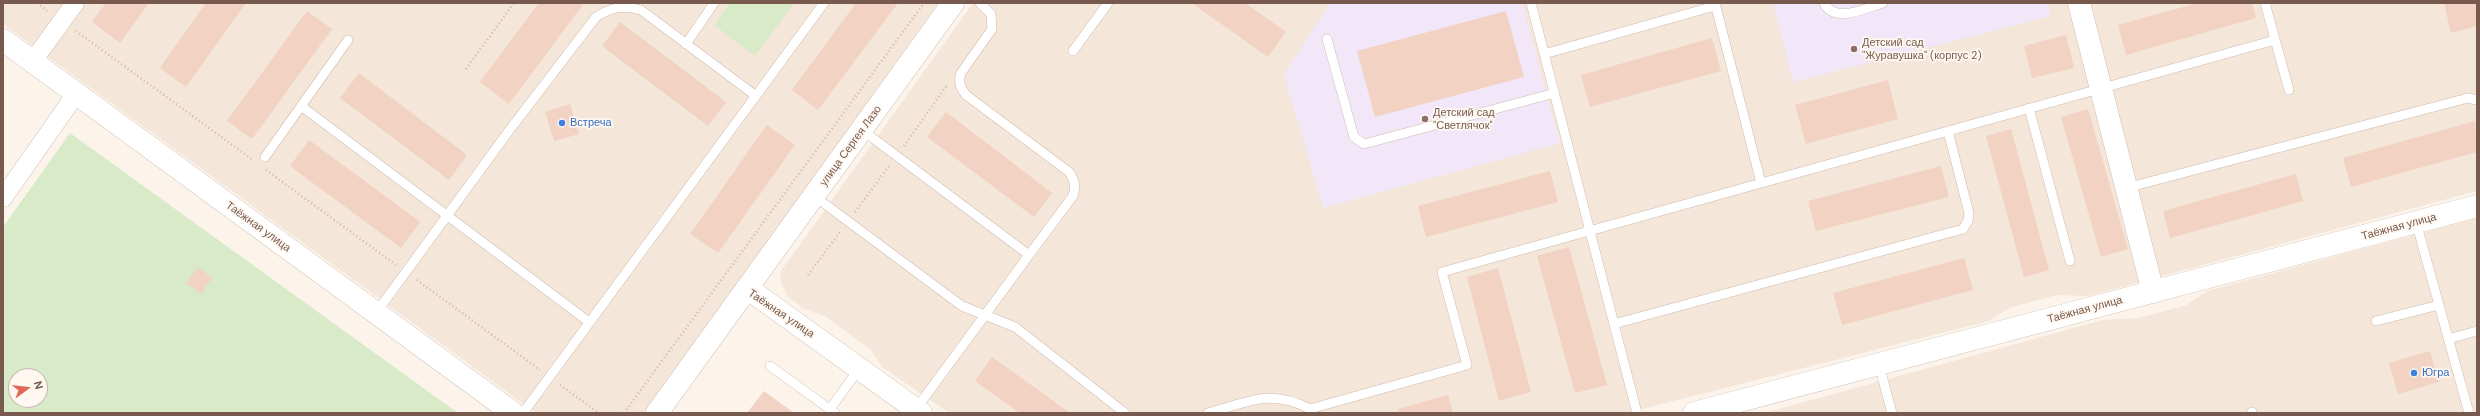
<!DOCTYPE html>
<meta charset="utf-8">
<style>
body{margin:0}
#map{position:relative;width:2480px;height:416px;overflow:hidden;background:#fcf4eb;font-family:"DM Sans",sans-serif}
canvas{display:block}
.frame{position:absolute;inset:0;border:4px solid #77594e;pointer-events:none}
.north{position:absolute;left:8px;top:368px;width:40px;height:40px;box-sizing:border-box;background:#fef8f1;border:1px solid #c8b8b0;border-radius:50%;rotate:75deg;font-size:11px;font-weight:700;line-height:16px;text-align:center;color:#77594e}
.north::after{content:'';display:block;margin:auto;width:14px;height:18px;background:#e16955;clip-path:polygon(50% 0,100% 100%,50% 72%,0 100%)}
</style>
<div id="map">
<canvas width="2480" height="416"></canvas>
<div class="frame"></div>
<div class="north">N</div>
</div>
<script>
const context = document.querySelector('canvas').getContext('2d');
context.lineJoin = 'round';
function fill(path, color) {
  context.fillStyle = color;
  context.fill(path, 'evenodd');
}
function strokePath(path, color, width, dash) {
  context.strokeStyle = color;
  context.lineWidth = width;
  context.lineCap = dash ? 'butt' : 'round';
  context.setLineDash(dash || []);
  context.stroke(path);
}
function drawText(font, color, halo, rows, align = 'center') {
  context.font = font + ' "DM Sans",sans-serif';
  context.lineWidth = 3.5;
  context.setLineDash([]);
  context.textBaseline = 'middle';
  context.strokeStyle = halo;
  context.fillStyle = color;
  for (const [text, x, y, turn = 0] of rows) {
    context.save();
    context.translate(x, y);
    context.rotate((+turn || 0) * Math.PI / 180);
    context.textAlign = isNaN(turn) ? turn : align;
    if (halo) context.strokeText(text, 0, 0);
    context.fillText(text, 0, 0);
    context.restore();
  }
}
fill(new Path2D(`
 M3 3H938L646 413H536L3 24Z
 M973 3H2477V191L2088 296 2057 295 2009 308 1989 321 1626 413H949L882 367 871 350 825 316 804 309 788 297 780 280 781 271Z
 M2477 218V413H1764L2103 320 2138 318 2187 305 2207 291Z`), '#f4e6d9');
fill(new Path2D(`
 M1330 3H1522L1560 143 1323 208 1284 75Z
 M1773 3H2048L2051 16 1793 82Z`), '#f1e7f9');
fill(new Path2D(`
 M730 3H794L755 56 714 25Z
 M70 133 458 413H3V227ZM16 376H40V400H16Z`), '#d9eac9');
fill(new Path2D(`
 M106 3H149L120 43 92 22Z
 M206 3H246L186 87 160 68Z
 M539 3H584L509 104 480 82Z
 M856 3H898L818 110 792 90Z
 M1192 3H1245L1286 32 1268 57Z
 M2198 3H2252L2256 18 2126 55 2118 25Z
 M2444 3H2477V26L2451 33Z
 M307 11 332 29 252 139 227 121Z
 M1506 11 1524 77 1375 117 1357 51Z
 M620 22 726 102 708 126 602 46Z
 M2066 35 2074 68 2032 78 2024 46Z
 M1712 38 1721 71 1590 107 1581 75Z
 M359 73 467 155 449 180 340 98Z
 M1888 80 1898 119 1806 144 1795 105Z
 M570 104 579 134 554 141 545 112Z
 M2088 109 2128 249 2101 257 2061 117Z
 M946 112 1052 193 1034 217 927 137Z
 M2475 121 2477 152 2351 187 2343 158Z
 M767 125 795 145 718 253 690 234Z
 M2011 129 2049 270 2024 277 1986 136Z
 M309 140 420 222 401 248 290 166Z
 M1941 166 1949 197 1816 231 1808 201Z
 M1550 171 1558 202 1426 237 1418 206Z
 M2296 174 2303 201 2170 238 2163 211Z
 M1569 247 1607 385 1575 393 1537 256Z
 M1964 258 1973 290 1842 325 1833 293Z
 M198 267 212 278 201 294 186 283Z
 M1498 268 1531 392 1499 401 1467 277Z
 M2430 351 2439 382 2398 394 2389 363Z
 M992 357 1070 413H1020L975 381Z
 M764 391 794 413H747Z
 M1448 395 1453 413H1399L1398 409Z`), '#f1d2c3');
const service = new Path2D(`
 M980 3 991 14 992 29 961 73C958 82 960 87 966 95L1069 172C1075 181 1076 186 1073 196L1029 255
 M1531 3 1637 413
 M1715 3 1761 183
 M1824 3C1834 24 1866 8 1883 3
 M2265 3 2289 90
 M1327 39 1354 137 1364 144 1555 93
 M686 44 714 3
 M1073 51 1108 3
 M1544 54 1715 6
 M301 106 589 322
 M2029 108 2070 261
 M862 130 1029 255 985 315 1015 327 1125 413
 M265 157 348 40
 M2126 188 2468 98 2477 100
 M814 196 962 306 985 315 916 409
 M2416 222 2469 413
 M376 313 508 132 596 17C612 7 623 5 641 10L756 96
 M2376 321 2439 305
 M1614 324 1963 229 1968 221 1969 213 1948 131
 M2448 339 2477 331
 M1879 365 1892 413
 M770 366 835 413
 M830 409 859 369
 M2252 412V413
 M523 413 824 3
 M1208 413C1248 402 1271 388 1310 409
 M1311 413 1310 409 1467 365 1442 272 2275 40`);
const minor = new Path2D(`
 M33 61 75 3
 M3 198 76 94`);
const tertiary = new Path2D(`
 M2079 3 2153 292
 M3 40 513 413
 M747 288 921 413
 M657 413 953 3
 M1694 413 2477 206`);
strokePath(service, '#cebbb0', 10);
strokePath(minor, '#cebbb0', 19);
strokePath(tertiary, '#cebbb0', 23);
strokePath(new Path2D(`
 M37 3 47 11
 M76 31 253 160
 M466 69 514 3
 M904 146 947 85
 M266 170 396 265
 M855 212 889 166
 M808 275 840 232
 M417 280 540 370
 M560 385 599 413
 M624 413 924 3`), '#d6b5a6', 2.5, [1, 3]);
strokePath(service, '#fff', 9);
strokePath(minor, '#fff', 18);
strokePath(tertiary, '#fff', 22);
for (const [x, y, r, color] of [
 [1854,49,4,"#8d6e63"],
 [1425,119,4,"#8d6e63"],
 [562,123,4,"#3f7fe0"],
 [2414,373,4,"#3f7fe0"]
]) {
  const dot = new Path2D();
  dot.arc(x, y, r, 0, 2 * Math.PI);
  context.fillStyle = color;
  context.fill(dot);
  strokePath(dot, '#fef8f1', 1.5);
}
drawText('11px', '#785e54', '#fef8f1', [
 ["Детский сад",1862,43],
 ["\"Журавушка\" (корпус 2)",1862,56],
 ["Детский сад",1433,113],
 ["\"Светлячок\"",1433,126]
], 'left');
drawText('11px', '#366cbe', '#fef8f1', [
 ["Встреча",570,123],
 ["Югра",2422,373]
], 'left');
drawText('11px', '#77594e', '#fef8f1', [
 ["улица Сергея Лазо",851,146,-54],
 ["Таёжная улица",258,227,36],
 ["Таёжная улица",2399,227,-15],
 ["Таёжная улица",2085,310,-15],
 ["Таёжная улица",781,314,34]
]);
</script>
